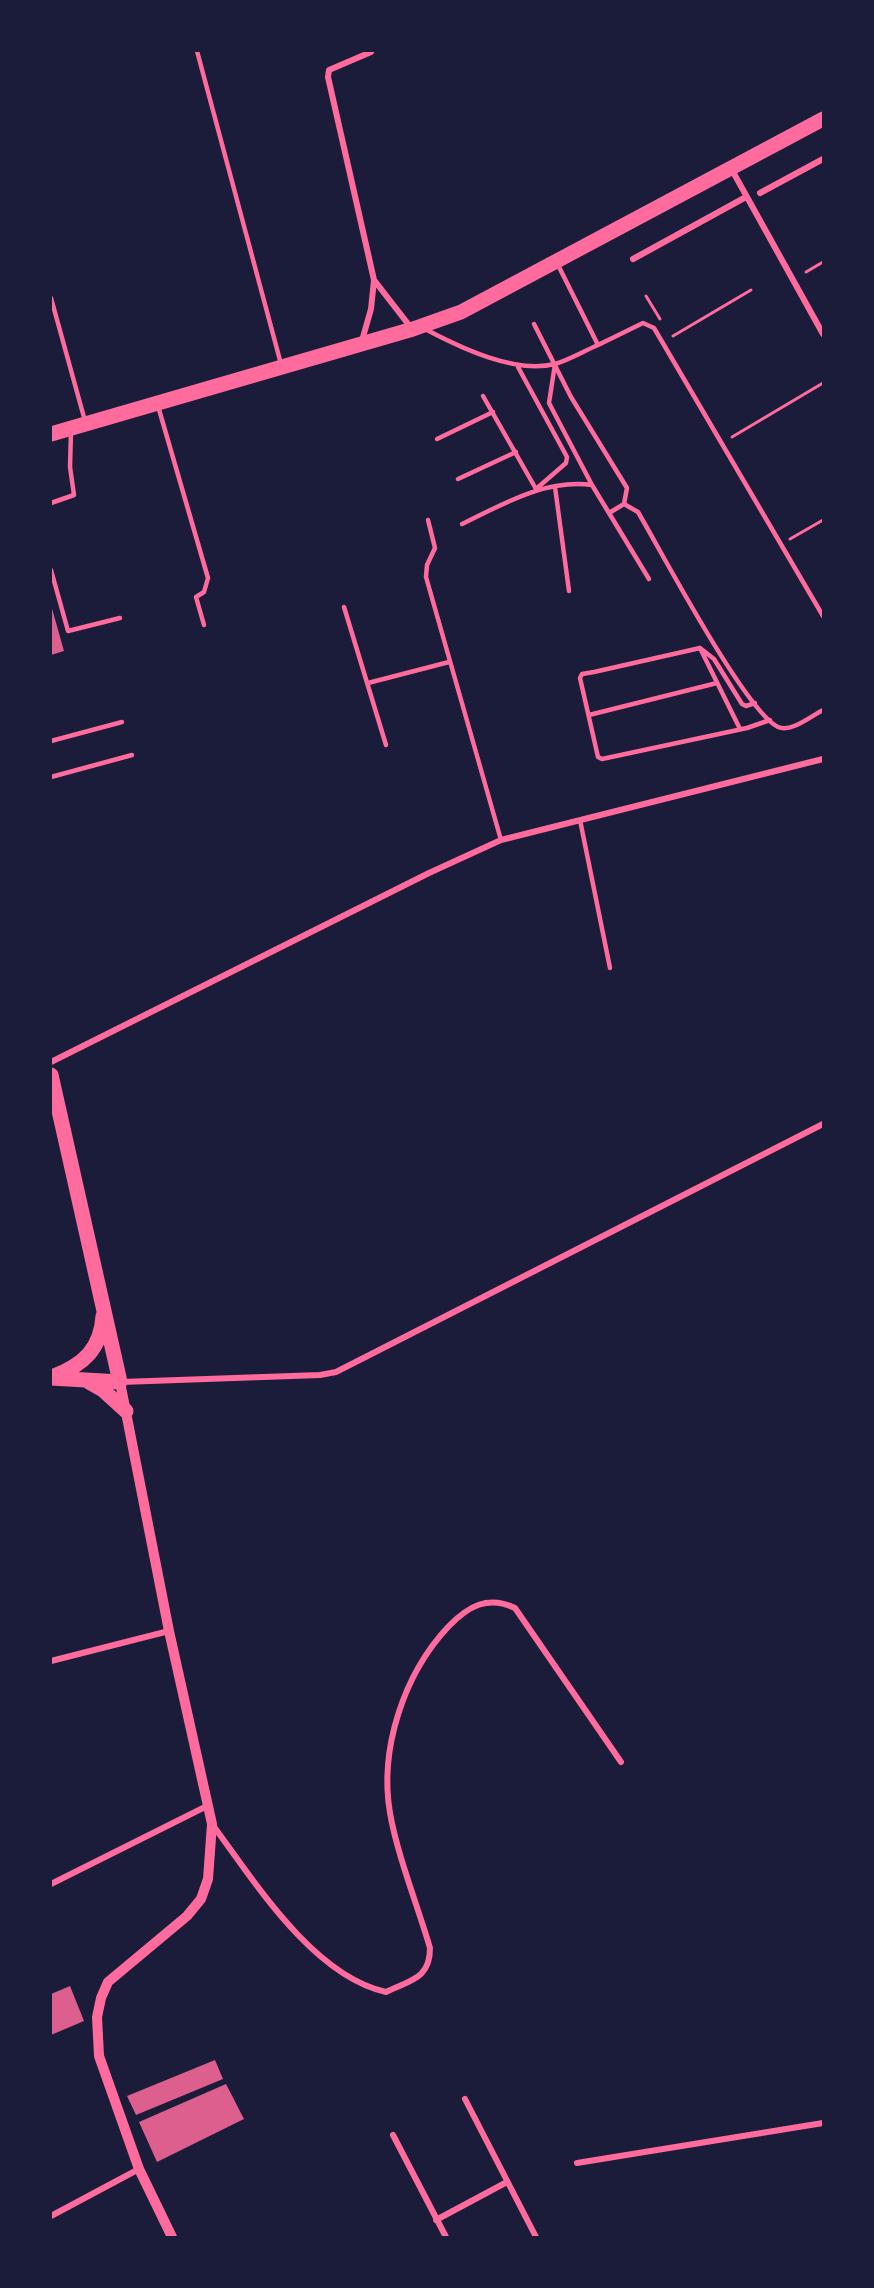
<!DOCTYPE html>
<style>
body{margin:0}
#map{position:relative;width:874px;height:2288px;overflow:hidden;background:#1b1b3a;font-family:"Zilla Slab",serif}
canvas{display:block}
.frame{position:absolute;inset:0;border:52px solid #1b1b3a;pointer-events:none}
</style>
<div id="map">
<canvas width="874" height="2288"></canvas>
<div class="frame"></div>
</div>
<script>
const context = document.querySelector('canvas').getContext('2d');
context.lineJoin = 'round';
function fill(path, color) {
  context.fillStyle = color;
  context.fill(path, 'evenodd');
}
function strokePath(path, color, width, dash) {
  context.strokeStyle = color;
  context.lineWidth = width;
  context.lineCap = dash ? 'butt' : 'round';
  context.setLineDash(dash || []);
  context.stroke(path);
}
fill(new Path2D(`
 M51 605 64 651 51 655Z
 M70 1986 84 2021 51 2035V1994Z
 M215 2060 223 2079 136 2115 127 2096Z
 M226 2084 244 2119 157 2162 139 2122Z`), '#dd5f8e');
strokePath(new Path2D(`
 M806 272 823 262
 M646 296 660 319
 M673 336 751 290
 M732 437 823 383
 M790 539 823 520`), '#ff6b9d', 3);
strokePath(new Path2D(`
 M197 51 281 364
 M51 298 85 421
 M534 324 571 397 627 488 624 504 609 513
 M425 329C461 348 515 374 555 364 569 360 584 351 598 345L558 265
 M598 345 643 323 654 328 823 616
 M555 364 549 403 592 485
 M483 396 536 489 566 463 567 457 518 367
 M158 406 208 578 204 592 196 597 204 625
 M437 439 493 412
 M458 479 516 452
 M555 487 569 591
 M51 503 74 495 70 467 71 431
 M624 504 638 512C661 551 745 711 778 727 791 733 811 716 823 710
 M428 520 435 548 427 565 426 577 501 840
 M462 524C503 504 545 479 592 485L649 579
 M51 570 68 631 120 618
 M344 607 386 745
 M700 648 740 729
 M368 683 449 662
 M755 703 746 706 742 704 714 659 700 648 594 672 582 674 580 678 598 757 602 759 747 728 770 720
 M589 715 717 683
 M51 741 122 722
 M51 777 132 755
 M580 820 610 968`), '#ff6b9d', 4.5);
strokePath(new Path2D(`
 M732 170 823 334
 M760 193 823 159
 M633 259 746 197
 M374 280 412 329
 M361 344 371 309 374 280 328 77 329 70 371 52
 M51 1062 429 873 501 840 823 759
 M121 1382 320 1375 336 1372 823 1124
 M51 1661 169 1631
 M212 1824C254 1881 313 1976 386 1992 410 1980 430 1979 430 1948 418 1907 397 1854 390 1813 379 1749 404 1674 448 1627 468 1606 488 1595 515 1608L621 1762
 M51 1884 207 1806
 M465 2099 536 2237
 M393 2135 446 2237
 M577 2163 823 2123
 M51 2216 139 2169
 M436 2220 507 2182`), '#ff6b9d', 6);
strokePath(new Path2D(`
 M120 1382 169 1631 212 1824 208 1879 201 1899 187 1916 108 1982 101 1998 97 2017 99 2056 139 2169 172 2237`), '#ff6b9d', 10);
strokePath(new Path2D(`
 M51 434 413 329 461 312 823 119
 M51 1075 120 1382 51 1378
 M54 1376C83 1365 101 1349 103 1316
 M89 1382 103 1390 126 1411`), '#ff6b9d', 15);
</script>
